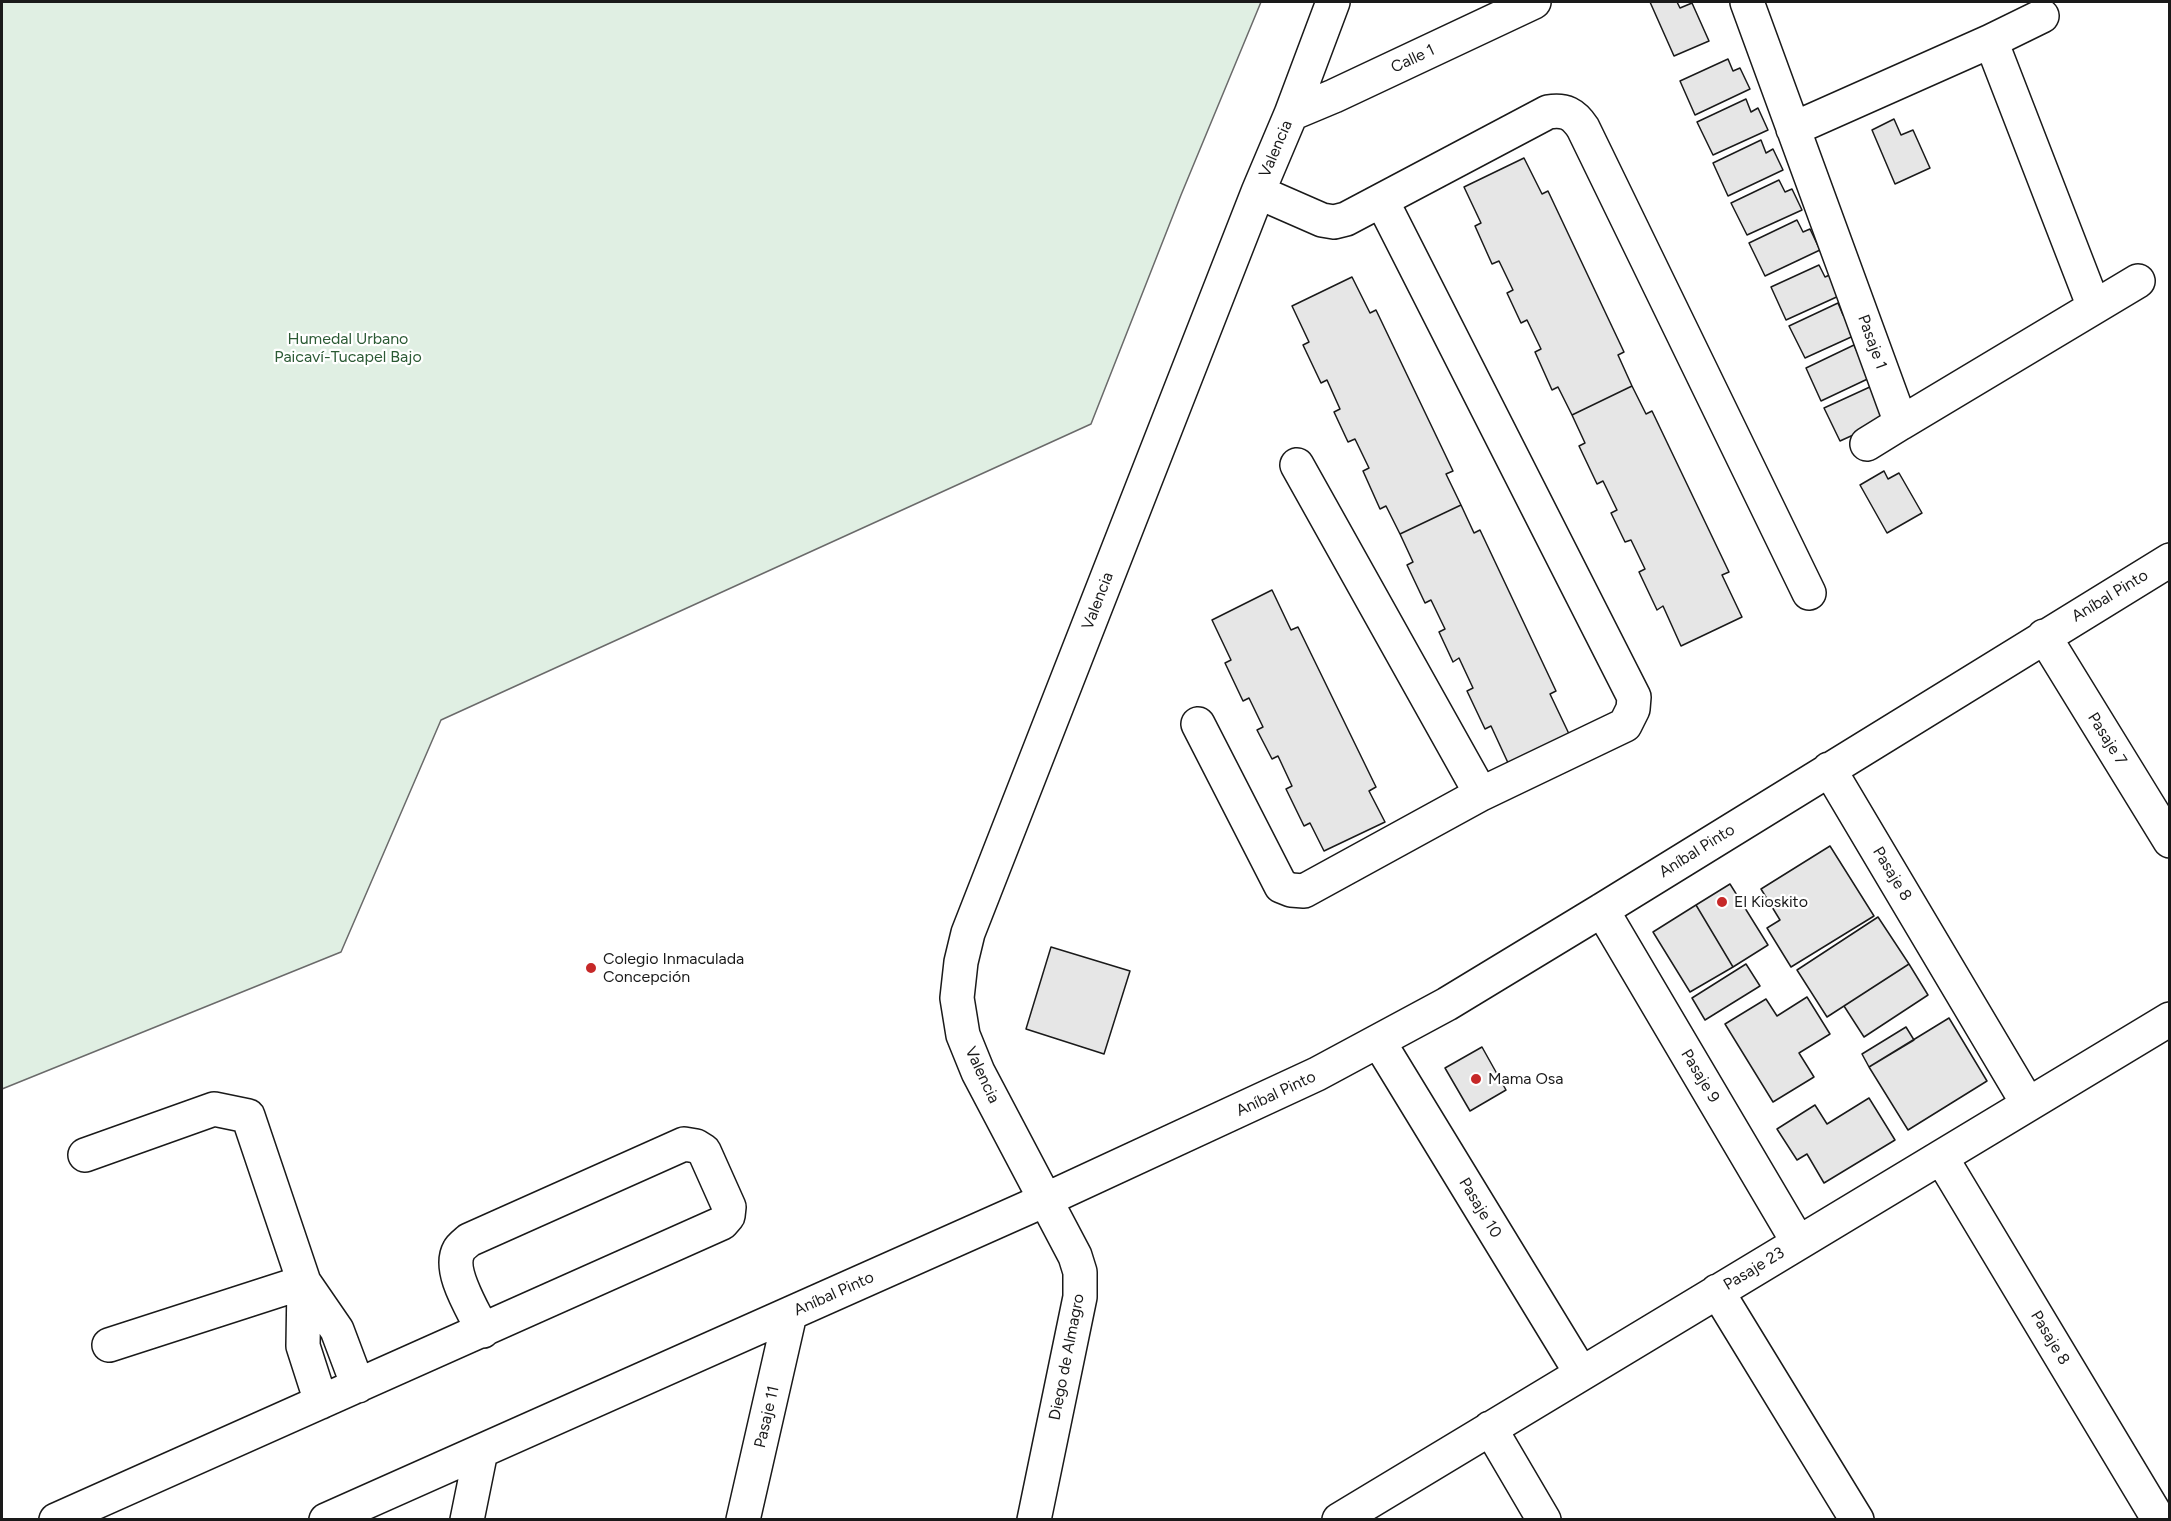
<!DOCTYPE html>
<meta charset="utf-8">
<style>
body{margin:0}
#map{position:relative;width:2171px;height:1521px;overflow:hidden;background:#fff;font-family:Figtree,sans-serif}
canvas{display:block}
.frame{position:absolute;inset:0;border:3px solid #1a1a1a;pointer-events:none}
</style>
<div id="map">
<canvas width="2171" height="1521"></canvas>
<div class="frame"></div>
</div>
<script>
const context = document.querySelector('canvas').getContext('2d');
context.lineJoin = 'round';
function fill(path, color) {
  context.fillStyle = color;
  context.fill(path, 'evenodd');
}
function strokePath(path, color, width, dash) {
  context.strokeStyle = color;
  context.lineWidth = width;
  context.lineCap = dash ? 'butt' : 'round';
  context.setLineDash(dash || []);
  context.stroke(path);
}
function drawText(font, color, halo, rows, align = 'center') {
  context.font = font + ' Figtree,sans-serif';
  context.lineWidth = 4.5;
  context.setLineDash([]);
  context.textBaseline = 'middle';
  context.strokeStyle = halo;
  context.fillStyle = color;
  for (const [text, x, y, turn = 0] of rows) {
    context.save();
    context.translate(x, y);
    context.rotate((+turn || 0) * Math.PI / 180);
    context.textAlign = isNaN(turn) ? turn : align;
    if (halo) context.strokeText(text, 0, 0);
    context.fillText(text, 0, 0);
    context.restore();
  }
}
const green = new Path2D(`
 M2 2H1261L1181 195 1091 424 441 720 341 952 2 1089Z`);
fill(green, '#e0efe3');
strokePath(green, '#6a6a6a', 1.5);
const building = new Path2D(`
 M1650 2H1677L1680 8 1692 3 1709 41 1674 56Z
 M1728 59 1733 71 1740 68 1750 89 1695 115 1680 81Z
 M1746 99 1751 112 1758 108 1768 130 1713 155 1697 122Z
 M1894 119 1901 135 1913 130 1930 168 1895 184 1872 130Z
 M1761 140 1766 153 1773 149 1783 170 1728 196 1713 163Z
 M1524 158 1542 194 1548 191 1624 352 1618 355 1632 386 1572 415 1558 387 1552 390 1535 352 1541 349 1527 320 1521 323 1507 293 1513 290 1499 261 1492 264 1475 226 1481 223 1464 187Z
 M1779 180 1785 192 1792 189 1802 210 1747 235 1731 203Z
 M1797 220 1803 232 1810 229 1820 250 1765 276 1749 243Z
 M1819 265 1825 277 1832 274 1841 295 1786 320 1771 287Z
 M1352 277 1370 313 1376 310 1453 471 1446 474 1461 505 1400 534 1386 506 1380 509 1363 471 1369 468 1355 439 1348 442 1334 412 1340 409 1327 380 1321 383 1303 345 1309 342 1292 306Z
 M1838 303 1843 315 1850 312 1860 333 1805 358 1789 326Z
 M1854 345 1860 358 1876 375 1821 401 1806 368Z
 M1632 386 1646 414 1652 411 1729 572 1722 575 1742 617 1681 646 1663 606 1657 610 1639 572 1645 569 1631 540 1625 542 1611 513 1617 510 1603 481 1597 484 1579 446 1585 443 1572 415Z
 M1872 386 1895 416 1840 441 1824 408Z
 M1884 471 1888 479 1899 473 1922 513 1887 533 1860 485Z
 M1461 505 1474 533 1480 530 1556 691 1550 694 1570 736 1509 765 1491 726 1485 729 1467 691 1473 688 1459 658 1453 662 1439 632 1445 629 1431 600 1425 603 1407 565 1413 562 1400 534Z
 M1272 590 1291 630 1298 627 1376 787 1369 791 1385 822 1324 851 1310 823 1304 826 1286 789 1292 786 1278 756 1272 759 1257 730 1263 727 1249 698 1243 701 1225 663 1231 660 1212 620Z
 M1830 846 1874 916 1791 967 1767 928 1780 920 1761 889Z
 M1730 884 1768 945 1733 967 1696 905Z
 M1696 905 1733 967 1690 992 1653 932Z
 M1878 917 1909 964 1827 1017 1797 970Z
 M1051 947 1130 971 1104 1054 1026 1029Z
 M1746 964 1760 986 1705 1020 1692 998Z
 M1909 964 1928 995 1864 1037 1844 1006Z
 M1807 997 1830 1034 1799 1053 1814 1077 1773 1102 1725 1024 1766 999 1777 1016Z
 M1949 1018 1987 1081 1908 1130 1869 1067Z
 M1906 1027 1914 1040 1869 1067 1862 1054Z
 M1482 1047 1506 1090 1470 1111 1445 1068Z
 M1869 1098 1895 1140 1824 1183 1807 1154 1797 1160 1777 1129 1815 1105 1827 1124Z`);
fill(building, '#e6e6e6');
strokePath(building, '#1a1a1a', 1.5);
const minor = new Path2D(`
 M1747 2 1901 423 2138 281
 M1991 41 2042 16
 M1291 114 1334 96 1534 2
 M1793 129 1991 41 2094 307
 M1258 192 1322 220 1334 222 1346 219 1548 112C1565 109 1574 114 1583 128L1809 593
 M1867 444 1901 423
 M1297 465 1481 794
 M2044 636 2170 841
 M1198 724 1281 886 1291 890 1304 891 1481 794 1625 725 1633 709 1634 697 1382 201
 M1829 769 2028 1104
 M1602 910 1798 1242
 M1379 1042 1581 1373
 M85 1155 214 1109 248 1116 304 1282 337 1330 358 1386
 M1941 1157 2159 1520
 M304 1282 303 1346 321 1402
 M1717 1291 1857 1520
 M109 1345 304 1282
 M1490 1428 1544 1520
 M56 1520 722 1223 728 1216 729 1207 704 1151 696 1146 684 1144 469 1240C466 1243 461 1246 459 1250 447 1271 474 1311 483 1331
 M326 1520 1045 1200 1317 1074 1447 1004 1602 910 2170 560
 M467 1520 481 1451
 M743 1520 790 1314
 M1034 1520 1080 1297V1272L1075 1256 978 1072 963 1035 957 998 961 962 968 933 1258 192 1291 114 1333 2
 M1339 1520 2170 1019`);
strokePath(minor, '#1a1a1a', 36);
strokePath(minor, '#fff', 33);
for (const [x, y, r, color] of [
 [1722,902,6,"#c62828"],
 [591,968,6,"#c62828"],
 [1476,1079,6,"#c62828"]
]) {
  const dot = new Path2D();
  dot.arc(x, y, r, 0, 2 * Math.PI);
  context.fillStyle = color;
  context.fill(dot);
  strokePath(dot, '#fff', 2);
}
drawText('16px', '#1a1a1a', '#fff', [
 ["Calle 1",1413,59,-25],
 ["Valencia",1276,149,-67],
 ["Pasaje 1",1872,342,70],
 ["Aníbal Pinto",2110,596,-31],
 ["Valencia",1098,601,-69],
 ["Pasaje 7",2107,739,58],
 ["Aníbal Pinto",1697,851,-32],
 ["Pasaje 8",1892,874,59],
 ["Valencia",982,1075,65],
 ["Pasaje 9",1700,1076,59],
 ["Aníbal Pinto",1276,1094,-25],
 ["Pasaje 10",1480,1208,59],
 ["Pasaje 23",1754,1269,-31],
 ["Aníbal Pinto",834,1294,-24],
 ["Pasaje 8",2050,1338,59],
 ["Diego de Almagro",1067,1357,-79],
 ["Pasaje 11",767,1417,-77]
]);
drawText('16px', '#2b5a34', '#fff', [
 ["Humedal Urbano",348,339],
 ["Paicaví-Tucapel Bajo",348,357]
]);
drawText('16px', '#1a1a1a', '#fff', [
 ["El Kioskito",1734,902],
 ["Colegio Inmaculada",603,959],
 ["Concepción",603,977],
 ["Mama Osa",1488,1079]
], 'left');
</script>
